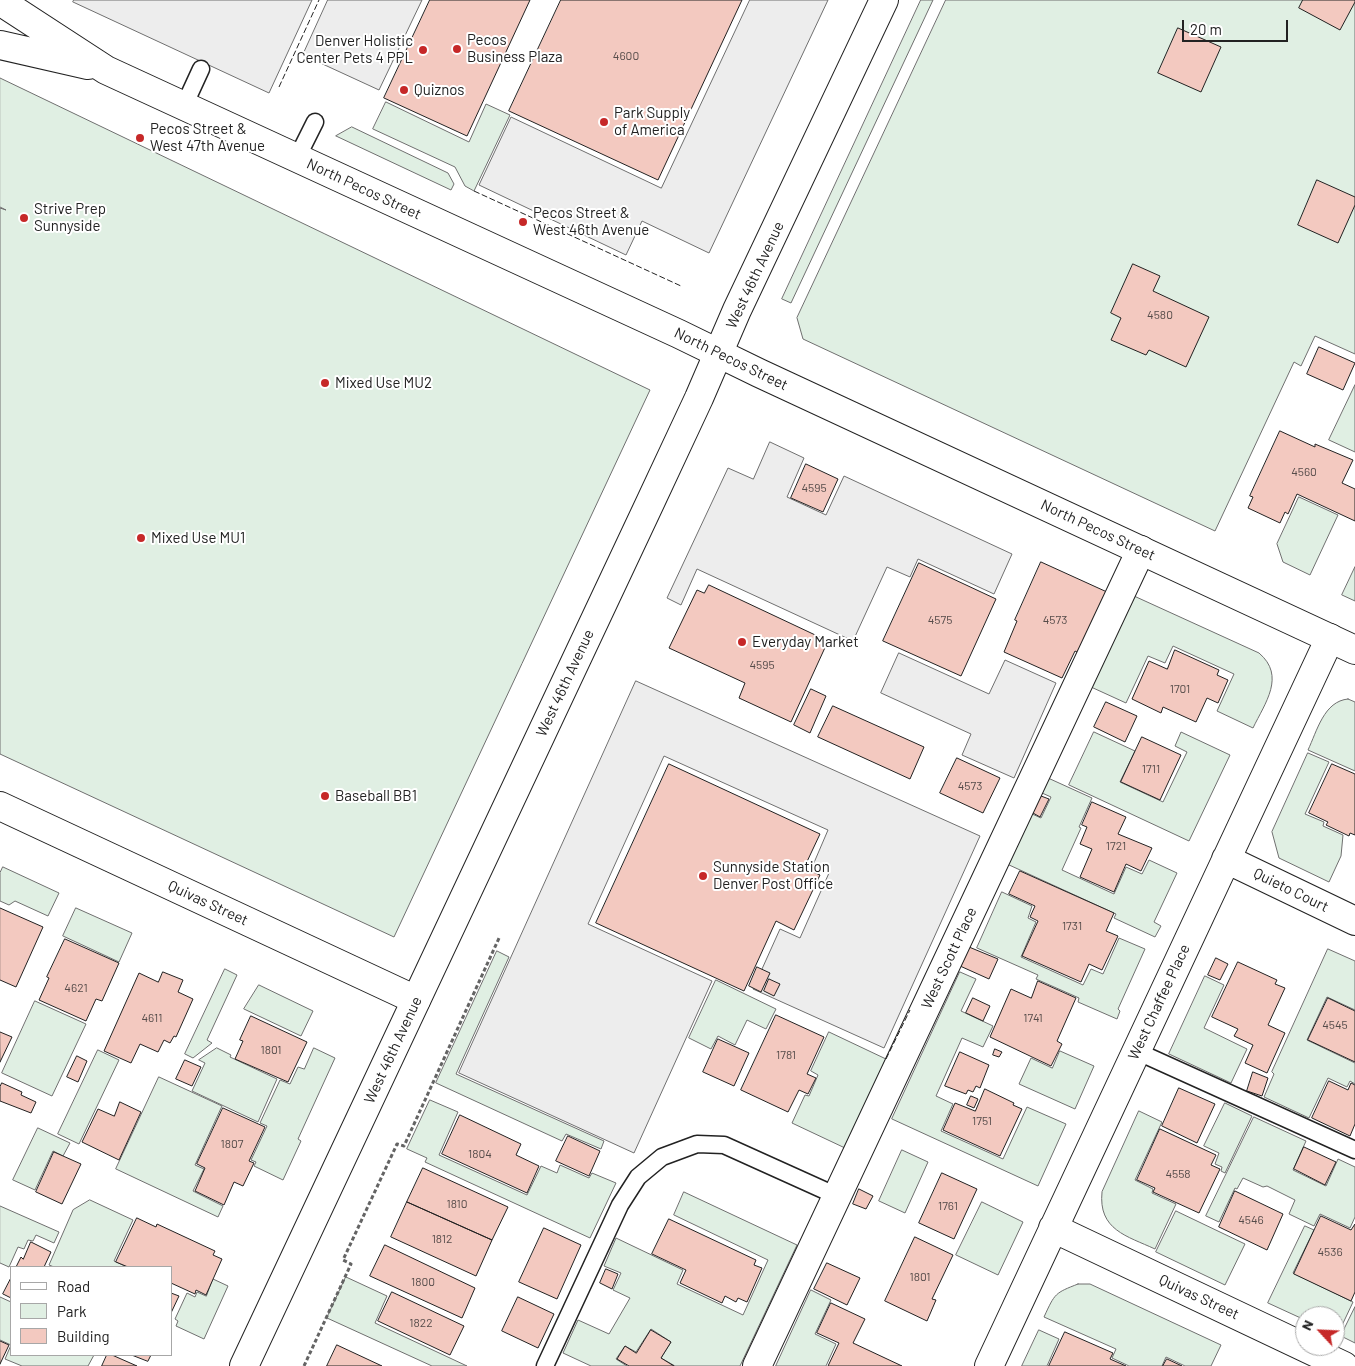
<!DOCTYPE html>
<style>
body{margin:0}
#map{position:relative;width:1355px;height:1366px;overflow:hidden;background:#fff;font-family:Barlow,sans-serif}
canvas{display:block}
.legend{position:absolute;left:10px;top:1266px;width:162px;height:90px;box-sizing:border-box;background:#fff;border:1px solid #a7a7a7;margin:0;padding:6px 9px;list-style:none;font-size:15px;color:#222}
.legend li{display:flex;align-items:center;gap:10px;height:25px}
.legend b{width:25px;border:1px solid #a7a7a7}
.north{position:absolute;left:1295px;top:1306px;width:50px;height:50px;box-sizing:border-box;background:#fff;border:1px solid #a7a7a7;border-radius:50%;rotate:295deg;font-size:14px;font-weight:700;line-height:20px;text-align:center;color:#222}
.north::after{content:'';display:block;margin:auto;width:18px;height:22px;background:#c62828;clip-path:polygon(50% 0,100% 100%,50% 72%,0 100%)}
.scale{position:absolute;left:1182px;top:20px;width:106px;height:22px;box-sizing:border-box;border:2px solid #222;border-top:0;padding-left:6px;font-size:15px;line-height:18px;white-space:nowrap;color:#222;-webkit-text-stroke:4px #fff;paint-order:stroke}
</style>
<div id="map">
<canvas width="1355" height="1366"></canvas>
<ul class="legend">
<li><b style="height:6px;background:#fff"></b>Road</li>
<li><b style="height:14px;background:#e0efe3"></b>Park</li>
<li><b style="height:14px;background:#f3c9c0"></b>Building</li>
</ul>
<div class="north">N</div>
<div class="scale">20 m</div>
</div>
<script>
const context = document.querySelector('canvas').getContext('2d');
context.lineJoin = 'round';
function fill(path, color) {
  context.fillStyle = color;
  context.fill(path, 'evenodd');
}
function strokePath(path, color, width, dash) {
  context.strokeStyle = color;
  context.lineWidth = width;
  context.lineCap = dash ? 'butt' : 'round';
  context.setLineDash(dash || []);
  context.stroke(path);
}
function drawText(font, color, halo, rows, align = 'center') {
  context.font = font + ' Barlow,sans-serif';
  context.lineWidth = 4;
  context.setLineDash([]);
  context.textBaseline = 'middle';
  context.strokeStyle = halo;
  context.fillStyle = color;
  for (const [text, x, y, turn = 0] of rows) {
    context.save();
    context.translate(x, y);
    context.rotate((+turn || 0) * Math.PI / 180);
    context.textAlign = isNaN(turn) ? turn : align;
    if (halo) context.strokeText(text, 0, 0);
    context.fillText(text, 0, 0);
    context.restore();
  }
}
const green = new Path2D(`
 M921 0H933L791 303 782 299Z
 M946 0H1355V354L1315 336 1301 366 1294 362 1215 531 803 339 797 318Z
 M0 78 650 390 394 937 0 754V208L6 210 0 207Z
 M386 102 469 142 486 104 510 115 474 191 465 186 455 167 373 129Z
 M352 127 448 173 454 184 451 190 336 136Z
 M1355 385V452L1329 440Z
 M1299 497 1338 515 1310 575 1283 562 1277 544Z
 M1355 567V601L1342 595Z
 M1134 596 1259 653C1286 676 1265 703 1253 728L1217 711 1234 674 1173 646 1165 663 1148 656 1126 703 1091 687Z
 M1348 699 1355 702V771L1308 750C1317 731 1324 701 1348 699Z
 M1094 732 1135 751 1120 782 1163 802 1187 752 1175 746 1181 732 1230 755 1189 841 1069 785Z
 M1308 753 1329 762 1305 814 1324 822 1323 826 1343 835 1341 856 1329 882 1279 858 1272 832Z
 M1048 778 1092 798 1079 827 1081 828 1062 870 1114 894 1126 867 1142 874 1149 860 1177 873 1154 922 1161 926 1155 937 1114 918 1116 914 1007 864 1030 813 1041 818 1051 797 1042 793Z
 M3 867 59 893 48 916 15 901 9 905 0 901V873Z
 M1002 892 1032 906 1028 918 1036 922 1021 957 1083 985 1091 969 1103 974 1119 938 1145 949 1118 1009 1120 1011 1117 1019 1078 1002 1079 998 1036 979 1038 975 977 948Z
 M76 908 132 933 119 962 63 936Z
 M1328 949 1355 961V1010L1327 997 1307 1040 1355 1063V1084L1350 1081 1347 1087 1328 1078 1309 1118 1264 1097 1274 1074 1272 1072Z
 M497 951 509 957 456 1074 604 1141 601 1149 566 1134 562 1141 436 1083Z
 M225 969 237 975 207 1040 212 1043 193 1058 185 1054Z
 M960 972 976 979 961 1011 993 1026 983 1047 962 1038 936 1096 953 1104 941 1131 1003 1159 1027 1107 1066 1124 1038 1186 892 1119Z
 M1205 976 1224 985 1204 1028 1247 1049 1231 1083 1169 1054Z
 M716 980 776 1009 766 1029 747 1020 735 1045 718 1036 711 1049 689 1038Z
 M259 985 313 1011 301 1036 244 1009Z
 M35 1001 86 1024 52 1096 2 1073Z
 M829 1032 886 1059 845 1148 792 1123 805 1095 809 1096 818 1075 811 1071Z
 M217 1048 231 1055 230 1057 277 1079 258 1122 192 1091 205 1063 199 1060Z
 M314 1048 335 1058 298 1139 301 1141 283 1180 254 1166 256 1162 251 1160 267 1126 260 1123 280 1080 290 1084 298 1067 304 1069Z
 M98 1050 119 1060 79 1144 58 1134Z
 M1060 1051 1094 1066 1075 1109 1019 1084 1031 1058 1052 1068Z
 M159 1077 222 1106 195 1165 204 1169 193 1191 223 1206 218 1217 116 1169Z
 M430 1100 458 1112 439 1155 527 1195 541 1166 557 1173 560 1165 589 1178 592 1173 616 1183 590 1238 425 1162 427 1158 407 1149Z
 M1225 1103 1252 1116 1225 1173 1221 1171 1222 1167 1215 1164 1219 1153 1204 1146Z
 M1139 1111 1162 1122 1135 1180 1153 1189 1152 1193 1176 1204 1155 1249C1127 1236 1098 1230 1102 1192Z
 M1254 1117 1306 1141 1293 1170 1326 1186 1338 1159 1355 1167V1217L1350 1228 1320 1214 1314 1226 1289 1214 1295 1200 1267 1186 1263 1187 1243 1178 1237 1189 1235 1188 1219 1222 1206 1216Z
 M38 1128 70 1143 63 1156 53 1151 35 1190 13 1180Z
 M902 1150 928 1162 905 1213 879 1201Z
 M684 1192 797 1245 740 1366H675L661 1358 671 1342 651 1329 636 1352 625 1346 616 1359 627 1366H591L563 1353 578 1320 609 1334 630 1298 613 1290 621 1273 604 1266 616 1238 683 1270 677 1284 743 1315 768 1260 674 1215Z
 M90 1200 133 1220 114 1261 127 1267H54L49 1265 73 1210Z
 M982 1202 1023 1222 998 1275 956 1255Z
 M0 1206 59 1232 54 1243 36 1235 33 1241 28 1240 24 1249 18 1247 9 1267 0 1263Z
 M1176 1211 1245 1244 1225 1285 1156 1252Z
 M1305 1226 1314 1230 1293 1273 1353 1302 1337 1336 1335 1335V1316H1305V1320L1268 1303Z
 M346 1277 387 1296 375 1323 467 1366H432L327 1318Z
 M213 1279 228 1286 204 1339 176 1326 178 1321 175 1319 187 1293 195 1297 197 1292 206 1296Z
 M1078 1284H1090L1221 1345 1211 1366H1185L1166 1357 1162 1366H1129L1112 1358 1116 1349 1044 1317C1055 1293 1055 1293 1078 1284Z
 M811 1290 831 1300 815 1334 836 1344 826 1366H776Z
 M0 1297 11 1302V1355H94L88 1366H22L5 1359 11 1345 0 1340Z
 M1355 1307V1343L1341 1336Z
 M1039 1330 1059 1339 1047 1366H1022Z`);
fill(green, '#e0efe3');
strokePath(green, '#6f6f6f', 1);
const parking = new Path2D(`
 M74 0H312L269 93 73 2Z
 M328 0H422L379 90 303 55Z
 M750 0H828L709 253 642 221 626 255 479 185 511 117 661 188Z
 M770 442 804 458 787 497 826 515 844 476 1012 554 994 594 918 559 910 577 887 567 853 641 697 569 681 605 667 598 728 468 753 479Z
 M899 653 989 694 1005 660 1056 683 1014 778 962 755 971 734 881 693Z
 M636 681 980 836 884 1048 753 989 780 929 800 938 829 873 813 865 828 830 664 756 588 924 712 981 634 1153 459 1073Z`);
fill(parking, '#ededed');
strokePath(parking, '#6f6f6f', 1);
const building = new Path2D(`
 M430 0H530L467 136 384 98Z
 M561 0H742L658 180 509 111Z
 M1303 0H1355V2L1340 30 1299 8Z
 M1178 28 1221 47 1201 92 1158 73Z
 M1317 180 1355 197V205L1338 243 1298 225Z
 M1133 264 1160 276 1153 291 1209 317 1186 367 1149 350 1146 355 1111 340 1121 318 1111 313Z
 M1319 347 1355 363 1343 390 1307 374Z
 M1280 431 1315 447V444L1353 460 1342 483 1355 489V521L1297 494 1288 514 1285 512 1280 523 1248 508 1253 497 1250 496Z
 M806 464 838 479 823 512 791 498Z
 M1041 562 1107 592 1079 653 1075 651 1062 678 1004 652 1017 621 1015 620Z
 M919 563 996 599 961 676 883 641Z
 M709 585 828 641 791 722 739 698 745 683 669 648 697 590 704 593Z
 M1175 650 1219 670 1217 675 1228 680 1218 703 1207 698 1196 722 1163 707 1161 713 1132 699 1149 661 1167 669Z
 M811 689 826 696 810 733 794 725Z
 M1106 702 1137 716 1125 742 1094 727Z
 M833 706 924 747 910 779 818 737Z
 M1142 737 1181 755 1160 800 1121 782Z
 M957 758 1000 778 983 813 940 793Z
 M669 764 820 834 804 868 820 875 794 930 776 921 744 991 596 923Z
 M1332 764 1355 774V835L1350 833 1349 836 1326 825 1328 822 1309 813Z
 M1041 796 1049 799 1040 817 1033 813Z
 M1092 802 1126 817 1118 834 1152 848 1141 871 1126 864 1114 892 1080 877 1092 849 1080 844 1087 827 1082 825Z
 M1020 871 1114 913 1106 931 1118 936 1102 970 1089 964 1081 982 1022 956 1038 921 1030 917 1035 906 1009 894Z
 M0 908 43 927 16 987 0 980Z
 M65 939 119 963 102 1001 96 999 86 1021 39 1000 49 978 47 977Z
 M969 947 998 959 989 979 960 966Z
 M1216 958 1228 964 1220 980 1208 975Z
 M1238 962 1277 980 1275 984 1285 988 1268 1025 1285 1033 1267 1073 1245 1063 1253 1045 1234 1036 1238 1029 1212 1017Z
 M757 967 770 973 761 992 749 986Z
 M163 972 183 980 178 992 193 999 176 1037 174 1036 170 1043 164 1040 158 1052 140 1044 131 1063 104 1051 139 973 158 982Z
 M769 979 780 984 774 996 764 991Z
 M1038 981 1076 998 1057 1041 1062 1044 1051 1066 990 1037 1011 989 1031 998Z
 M973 998 990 1006 983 1021 966 1013Z
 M1328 998 1355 1011V1062L1308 1040Z
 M776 1015 824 1037 807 1074 816 1078 808 1094 799 1090 788 1112 741 1090Z
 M251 1016 307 1042 288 1082 235 1059 243 1041 240 1040Z
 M0 1032 12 1037 0 1062Z
 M718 1039 749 1053 734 1086 703 1072Z
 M995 1049 1002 1052 999 1057 993 1055Z
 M960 1052 989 1065 980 1088 976 1086 973 1092 968 1090 966 1094 945 1086Z
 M77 1056 87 1061 78 1082 67 1077Z
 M185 1060 201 1067 192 1086 176 1079Z
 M1253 1072 1268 1078 1262 1096 1247 1091Z
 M1329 1081 1348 1090 1351 1083 1355 1085V1124L1350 1136 1312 1118Z
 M2 1083 22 1092 21 1095 36 1102 31 1113 0 1101V1087Z
 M1179 1088 1215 1104 1197 1143 1162 1126Z
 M985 1089 1014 1103 1013 1105 1022 1109 1000 1156 943 1130 955 1103 975 1111Z
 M971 1096 978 1099 974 1108 967 1105Z
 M120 1102 141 1112 119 1160 82 1142 98 1109 114 1116Z
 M223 1108 265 1127 249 1161 254 1163 243 1186 234 1182 224 1205 195 1191 205 1168 197 1164Z
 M460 1115 521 1144 516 1155 539 1166 527 1193 442 1154Z
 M1160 1129 1216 1155 1211 1165 1220 1169 1199 1213 1153 1192 1155 1188 1137 1180Z
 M568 1136 600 1151 589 1176 556 1161Z
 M1304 1147 1336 1162 1325 1185 1294 1169Z
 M54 1152 81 1164 62 1204 36 1192Z
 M423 1168 508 1207 492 1240 407 1202Z
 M942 1173 977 1189 954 1239 919 1223Z
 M859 1189 873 1196 866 1209 853 1204Z
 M1235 1191 1283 1214 1267 1250 1219 1227Z
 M407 1202 492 1240 476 1276 391 1237Z
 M1321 1216 1351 1230 1355 1224V1292L1351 1301 1294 1274Z
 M137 1218 156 1227 157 1224 215 1251 213 1255 222 1259 206 1295 196 1290 195 1294 171 1283V1267H128L116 1262Z
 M669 1219 756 1260 754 1265 762 1268 747 1302 738 1298 736 1302 725 1296 722 1303 680 1283 686 1270 652 1254Z
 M544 1228 581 1245 557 1299 519 1282Z
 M915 1237 953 1255 932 1299 936 1300 927 1321 885 1301Z
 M31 1242 51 1252 44 1267H16L21 1257 23 1259Z
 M385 1245 475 1288 462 1318 370 1276Z
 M827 1263 860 1278 847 1305 814 1289Z
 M606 1269 618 1274 612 1289 600 1283Z
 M11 1278V1298L3 1294Z
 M392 1292 464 1326 450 1355 378 1321Z
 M171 1293 179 1296 171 1313Z
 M518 1297 554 1314 538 1348 502 1331Z
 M831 1303 865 1319 853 1343 902 1366H828L839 1343 817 1333Z
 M651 1330 671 1342 661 1358 674 1366H629L617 1359 625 1346 636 1353Z
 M1065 1332 1113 1353 1110 1359 1126 1366H1049Z
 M0 1341 9 1345 0 1364Z
 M337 1345 382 1366H327Z
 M107 1355H112L137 1366H102Z
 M132 1355H151L148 1361Z
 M1167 1359 1182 1366H1163Z`);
fill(building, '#f3c9c0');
strokePath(building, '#222', 1);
const lane = new Path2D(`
 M184 106 201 69
 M297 158 315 122
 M1136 1051 1355 1150
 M545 1366 620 1205 638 1177 662 1157 697 1144 724 1145 837 1196`);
const street = new Path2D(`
 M0 806 416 1000
 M1226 859 1355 921
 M1053 1228 1344 1366
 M757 1366 1141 550
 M989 1366 1330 638`);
const secondary = new Path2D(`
 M0 1 106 70 679 334 759 373 1355 650
 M0 45 88 65
 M244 1366 649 505 699 398 737 310 884 0`);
strokePath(lane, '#222', 19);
strokePath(street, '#222', 30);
strokePath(secondary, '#222', 30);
strokePath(new Path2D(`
 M304 1366 351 1264 343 1260 397 1144 404 1146 500 936`), '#646464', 3, [4, 2.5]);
strokePath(lane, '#fff', 16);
strokePath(street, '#fff', 28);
strokePath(secondary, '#fff', 28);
strokePath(new Path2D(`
 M279 87 319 0
 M474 191 681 286
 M886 1059 910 1010`), '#222', 1, [6, 2.5]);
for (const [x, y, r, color] of [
 [457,49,5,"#c62828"],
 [423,50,5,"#c62828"],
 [404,90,5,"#c62828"],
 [604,122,5,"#c62828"],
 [140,138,5,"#c62828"],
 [24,218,5,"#c62828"],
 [523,222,5,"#c62828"],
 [325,383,5,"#c62828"],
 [141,538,5,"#c62828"],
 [742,642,5,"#c62828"],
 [325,796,5,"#c62828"],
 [703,876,5,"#c62828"]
]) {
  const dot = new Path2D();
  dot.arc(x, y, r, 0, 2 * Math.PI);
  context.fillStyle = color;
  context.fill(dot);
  strokePath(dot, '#fff', 2);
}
drawText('12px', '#564c4a', null, [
 ["4600",626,56],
 ["4580",1160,315],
 ["4560",1304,472],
 ["4595",814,488],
 ["4575",940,620],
 ["4573",1055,620],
 ["4595",762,665],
 ["1701",1180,689],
 ["1711",1151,769],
 ["4573",970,786],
 ["1721",1116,846],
 ["1731",1072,926],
 ["4621",76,988],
 ["4611",152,1018],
 ["1741",1033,1018],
 ["4545",1335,1025],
 ["1801",271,1050],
 ["1781",786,1055],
 ["1751",982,1121],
 ["1807",232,1144],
 ["1804",480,1154],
 ["4558",1178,1174],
 ["1810",457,1204],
 ["1761",948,1206],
 ["4546",1251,1220],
 ["1812",442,1239],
 ["4536",1330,1252],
 ["1801",920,1277],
 ["1800",423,1282],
 ["1822",421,1323]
]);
drawText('15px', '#222', '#fff', [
 ["Pecos",467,40],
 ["Business Plaza",467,57],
 ["Denver Holistic",413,41,"right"],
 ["Center Pets 4 PPL",413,58,"right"],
 ["Quiznos",414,90],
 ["Park Supply",614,113],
 ["of America",614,130],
 ["Pecos Street &",150,129],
 ["West 47th Avenue",150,146],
 ["Strive Prep",34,209],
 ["Sunnyside",34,226],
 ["Pecos Street &",533,213],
 ["West 46th Avenue",533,230],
 ["Mixed Use MU2",335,383],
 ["Mixed Use MU1",151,538],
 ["Everyday Market",752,642],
 ["Baseball BB1",335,796],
 ["Sunnyside Station",713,867],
 ["Denver Post Office",713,884]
], 'left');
drawText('15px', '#222', '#fff', [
 ["North Pecos Street",364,189,25],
 ["West 46th Avenue",755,275,-65],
 ["North Pecos Street",731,359,26],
 ["North Pecos Street",1098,530,25],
 ["West 46th Avenue",565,683,-65],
 ["Quieto Court",1291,890,26],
 ["Quivas Street",208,903,25],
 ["West Scott Place",949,958,-65],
 ["West Chaffee Place",1159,1002,-65],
 ["West 46th Avenue",393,1050,-65],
 ["Quivas Street",1199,1297,25]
]);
</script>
